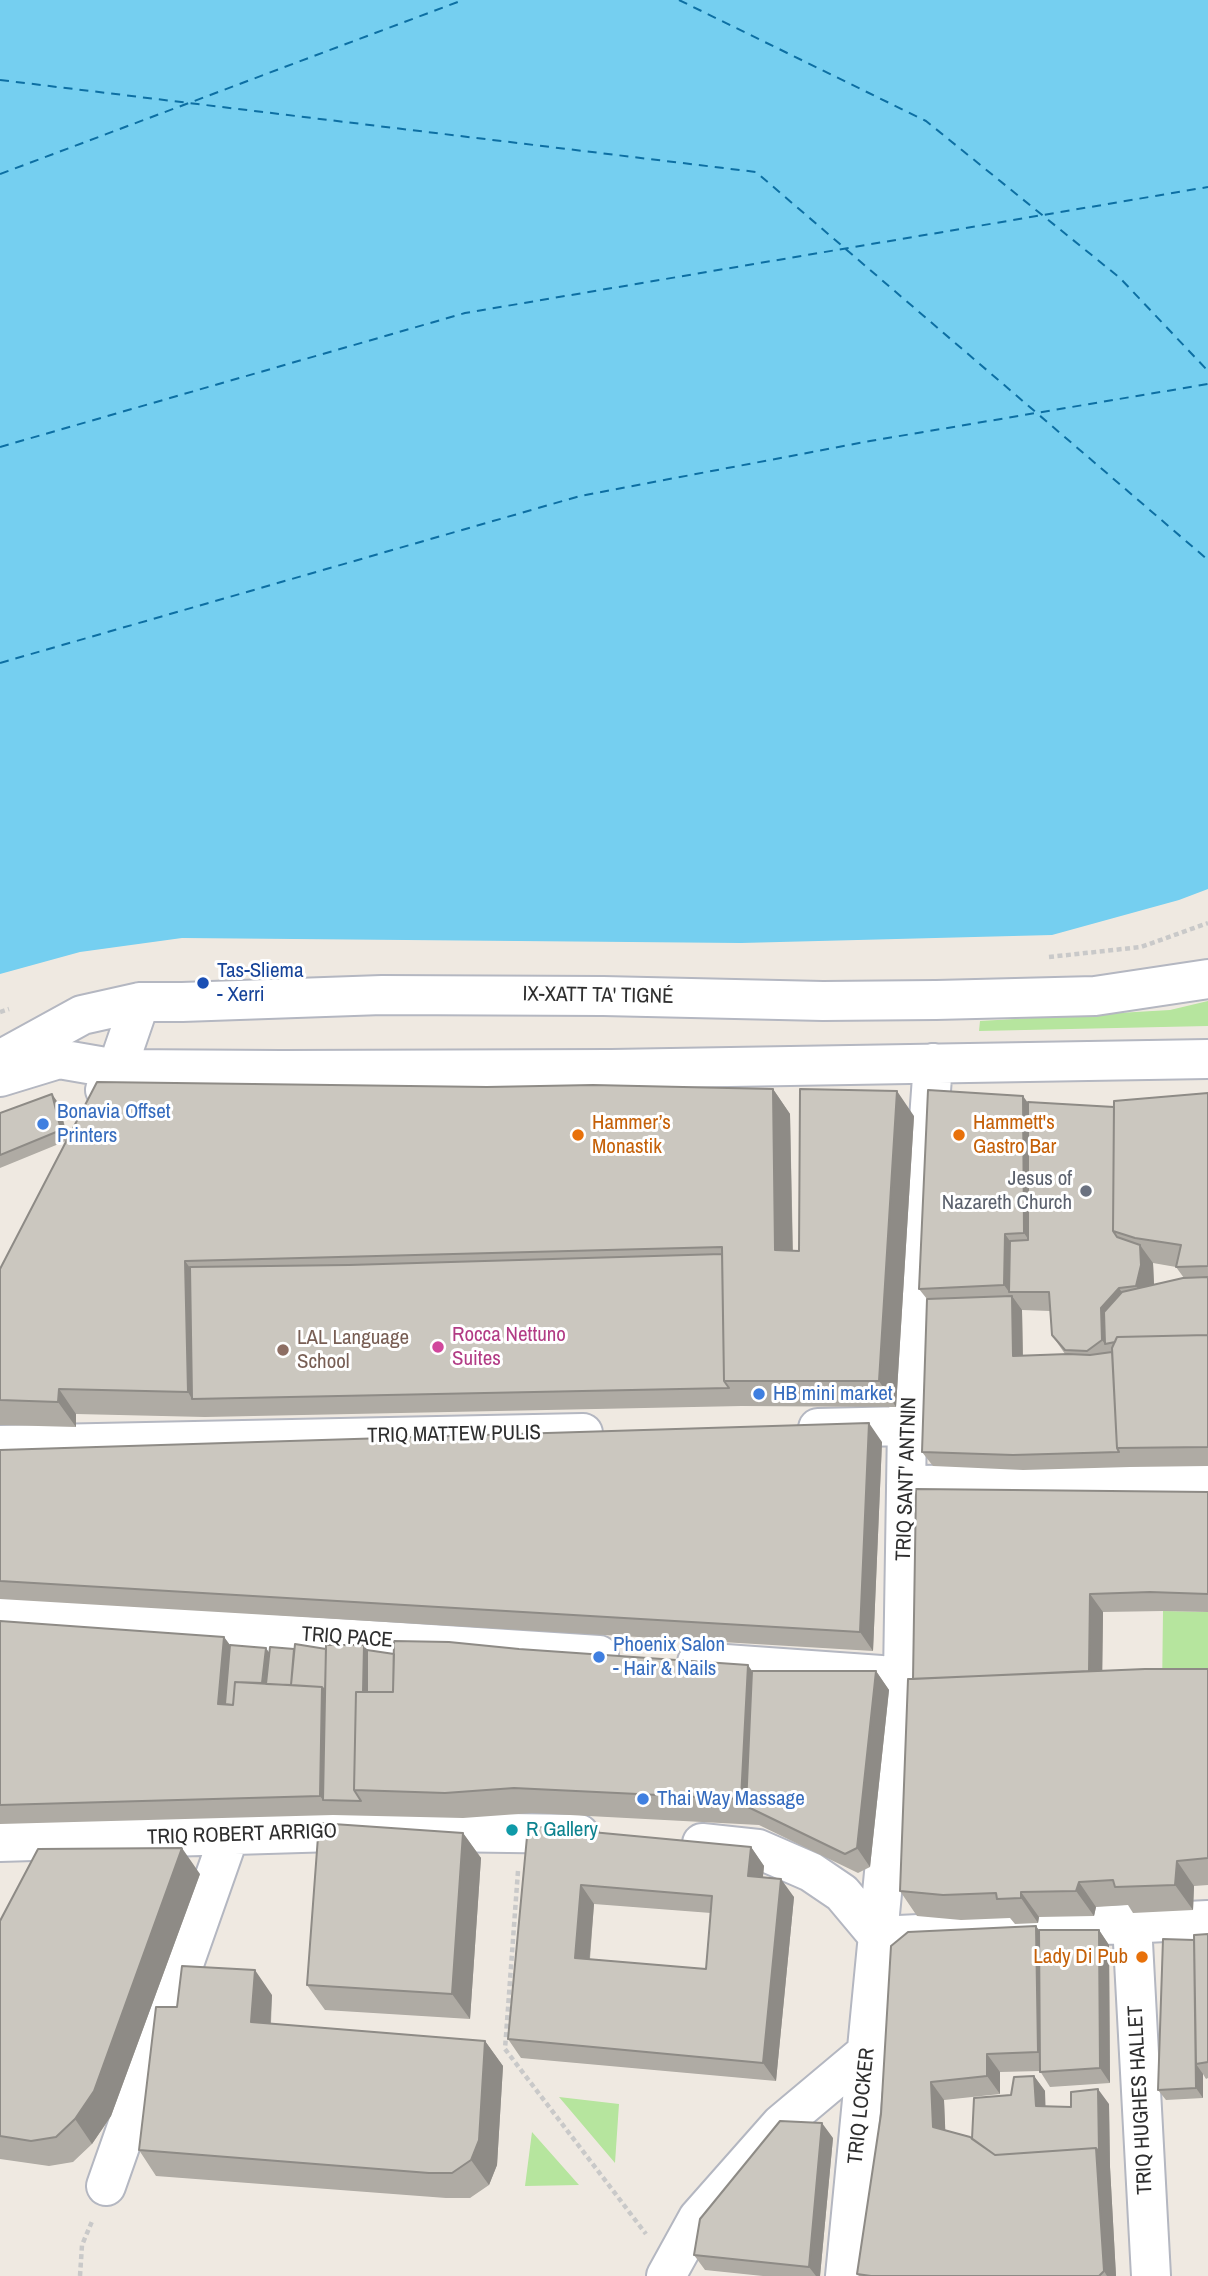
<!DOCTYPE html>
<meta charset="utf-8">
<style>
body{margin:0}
canvas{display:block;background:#efe9e1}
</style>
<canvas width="1208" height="2276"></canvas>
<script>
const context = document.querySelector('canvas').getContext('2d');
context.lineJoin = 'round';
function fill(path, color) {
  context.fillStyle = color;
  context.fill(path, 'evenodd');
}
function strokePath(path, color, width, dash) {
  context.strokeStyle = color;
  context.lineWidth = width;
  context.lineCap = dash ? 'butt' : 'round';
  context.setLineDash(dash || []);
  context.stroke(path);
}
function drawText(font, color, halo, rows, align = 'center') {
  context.font = font + ' "Archivo Narrow",sans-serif';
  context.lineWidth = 6;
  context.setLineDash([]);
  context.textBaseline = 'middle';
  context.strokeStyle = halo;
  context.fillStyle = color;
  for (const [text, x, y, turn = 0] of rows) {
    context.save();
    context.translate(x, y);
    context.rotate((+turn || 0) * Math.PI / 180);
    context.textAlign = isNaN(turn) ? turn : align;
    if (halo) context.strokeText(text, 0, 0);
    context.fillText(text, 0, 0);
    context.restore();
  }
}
fill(new Path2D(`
 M1208 1001V1026L979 1031 980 1021 1170 1010Z
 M1163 1611 1208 1612V1694H1162Z
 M559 2097 619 2104 615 2163Z
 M532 2132 579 2185 525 2186Z`), '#b6e59e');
fill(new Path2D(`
 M0 0H1208V889L1179 900 1052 935 741 943 182 938 80 952 0 974Z`), '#75cff0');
strokePath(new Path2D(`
 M679 0 926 121 1120 278 1208 371
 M0 80 756 172 1208 560
 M0 174 463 0
 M0 447 465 313 1208 187
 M0 663 580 496 870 441 1208 384`), '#0d6fa3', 2, [9, 7]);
const minor = new Path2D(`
 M0 1060 82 1015 140 1002H182L382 995 603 996 823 1001 936 1000 1095 996 1208 979
 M0 1077 59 1059 117 1069 281 1070 611 1069 1208 1059
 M105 1090 117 1069 140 1002
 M818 1428 907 1426
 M0 1445 583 1433
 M906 1485 1208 1483
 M0 1616 599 1655
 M697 1662 881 1675
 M0 1842 368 1831 579 1834
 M702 1843 758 1849 811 1872 842 1893 878 1936 1208 1920
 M1132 1924 1151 2276
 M106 2186 229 1836
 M666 2276 698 2218 781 2124 868 2051
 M845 2276 903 1676 907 1426 933 1063`);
strokePath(minor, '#b4b7c1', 42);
strokePath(new Path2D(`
 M1049 957 1141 947 1208 923
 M0 1012 9 1009
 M518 1871 505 2049 646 2234
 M80 2276 82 2245 93 2219`), '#c9c9c9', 4.5, [5, 3.5]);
strokePath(minor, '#fff', 38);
fill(new Path2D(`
 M487 1087 773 1089 790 1114 793 1251H799L914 1116 896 1407 742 1406 205 1417 76 1414V1427L0 1425V1269L66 1141 0 1168V1113L59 1104 68 1138Z
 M1208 1093V1466L1130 1467 1023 1470 933 1466 922 1452 927 1299 919 1289 1028 1102 1114 1107ZM1153 1263 1176 1267 1184 1278 1154 1285ZM1022 1310 1050 1311 1052 1335 1065 1354 1023 1356Z
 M882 1442 873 1651 0 1599V1450Z
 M1208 1492V1612L1163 1611 1103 1612 1102 1671 1208 1669V1885L1194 1886 1193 1910 1133 1913 1128 1905 1096 1907 1094 1916 1039 1917 1038 1923 1015 1924 1010 1918 961 1920 917 1916 900 1891 913 1679Z
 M0 1621 224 1637 230 1645 269 1653 364 1645 367 1650 394 1654 752 1671H876L889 1690 870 1867 858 1873 759 1825 532 1813 463 1818 333 1815 0 1824Z
 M528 1826 751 1847 764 1866 763 1877 794 1897 776 2081 521 2058 508 2039ZM594 1904 711 1913 706 1969 590 1959Z
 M463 1833 481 1858 470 2019 325 2010 307 1985Z
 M200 1874 111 2116 92 2144 73 2162 49 2166 0 2159V1921Z
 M1039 1930H1099L1109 1945 1110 2083 1050 2087 1040 2071 1000 2072V2094L944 2100 945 2131 972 2139 1011 2095 1034 2076 1045 2091V2106L1071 2107 1109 2104 1110 2167 1116 2276H859L857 2274 881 2114Z
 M1208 1934V2078L1206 2079 1203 2074V2098L1166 2100 1158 2090 1194 1940Z
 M272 1995 271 2024 485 2041 503 2066 497 2165 489 2185 470 2198H446L156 2176 139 2150 177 2007Z
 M833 2138 820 2276H763L705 2270 694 2255Z`), '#afaba4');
fill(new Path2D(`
 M773 1089 790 1114 793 1275 775 1250Z
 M897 1091 914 1116 896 1407 879 1381Z
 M52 1094 59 1104 68 1141 61 1130Z
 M1023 1096 1041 1121V1258L1024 1233Z
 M1005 1234 1023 1260 1009 1292 1004 1285Z
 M1140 1245 1153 1263 1154 1284 1149 1305 1136 1286Z
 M185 1261 203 1286 192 1399 188 1392Z
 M1119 1288 1132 1307 1105 1344 1102 1340 1101 1308Z
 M1012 1296 1022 1310 1023 1371 1013 1356Z
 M59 1389 76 1414V1427L58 1402Z
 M869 1423 882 1442 873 1651 860 1632Z
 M1090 1594 1103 1612 1102 1696 1088 1678Z
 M224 1637 237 1655 232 1713 218 1704Z
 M364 1645 374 1660 361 1790Z
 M266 1648 273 1658 269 1696 262 1691Z
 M748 1665 765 1690 746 1806 741 1799Z
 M876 1671 889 1690 870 1867 857 1848Z
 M322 1687 328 1695 323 1800 320 1796Z
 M463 1833 481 1858 470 2019 452 1994Z
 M751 1847 764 1866 761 1894 748 1876Z
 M182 1848 200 1874 111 2116 92 2144 75 2119Z
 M1177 1861 1194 1886 1193 1910 1175 1885Z
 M781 1879 794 1897 776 2081 763 2063Z
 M1079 1882 1096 1907 1094 1916 1076 1891Z
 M581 1885 594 1904 588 1977 575 1958Z
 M1021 1892 1039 1917 1038 1923 1021 1898Z
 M1036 1926 1049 1944 1051 2071 1038 2052Z
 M1099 1930 1109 1945 1110 2083 1100 2068Z
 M255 1970 272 1995 269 2047 251 2022Z
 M485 2041 503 2066 497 2165 489 2185 471 2160Z
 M987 2054 1000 2072V2094L987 2076Z
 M1196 2064 1203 2074V2098L1196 2088Z
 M1034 2076 1045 2091 1046 2121 1036 2106Z
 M931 2082 944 2100 946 2146 933 2127Z
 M1098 2089 1109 2104 1110 2167 1116 2276H1107L1104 2271 1096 2148Z
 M822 2123 833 2138 820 2276H816L809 2267Z`), '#8e8b86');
const building = new Path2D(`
 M97 1082 487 1087 593 1085 773 1089 775 1250 799 1251 800 1089 897 1091 879 1381H724L722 1247 185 1261 188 1392 59 1389 58 1402 0 1400V1269Z
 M928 1090 1023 1096 1024 1233 1005 1234 1004 1285 919 1289Z
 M1208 1093V1266L1176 1267 1181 1245 1135 1238 1113 1231 1114 1101Z
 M52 1094 61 1130 0 1155V1113Z
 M1028 1102 1114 1107 1113 1231 1117 1237 1140 1245 1141 1265 1136 1286 1119 1288 1101 1308 1102 1340 1087 1351 1065 1350 1052 1335 1049 1292H1009L1010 1241 1028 1240Z
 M722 1254 724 1381 729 1388 192 1399 190 1267 349 1265Z
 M1208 1277V1335L1117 1337 1115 1342 1105 1344 1104 1312 1122 1292 1183 1278Z
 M1012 1296 1013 1356 1068 1354 1090 1355 1112 1352 1117 1448 1119 1452 1013 1455 922 1452 927 1299Z
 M1208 1335V1447L1117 1448 1112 1348 1117 1337Z
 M869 1423 860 1632 0 1581V1450Z
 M916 1489 1208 1492V1594L1150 1592 1090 1594 1089 1671 913 1679Z
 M0 1621 224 1637 218 1704 233 1705 235 1682 322 1687 320 1796 0 1805Z
 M394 1641 449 1642 519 1649 748 1665 741 1799 514 1788 445 1793 354 1790 356 1692H393Z
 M295 1644 326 1649 325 1691 322 1687 291 1685Z
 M230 1645 266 1648 262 1683 235 1682 233 1705 225 1704Z
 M326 1645H364L363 1692H356L354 1790 361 1801 323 1800Z
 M270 1647 294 1649 291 1685 266 1684Z
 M367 1650 394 1654 393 1692H367Z
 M1145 1669H1208V1858L1177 1861 1175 1885 1115 1887 1113 1880 1079 1882 1076 1891 1021 1892V1898L997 1899 996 1893 943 1895 900 1891 908 1679Z
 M752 1671H876L857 1848 845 1854 746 1806Z
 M319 1823 463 1833 452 1994 307 1985Z
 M528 1826 751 1847 748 1876 781 1879 763 2063 508 2039ZM581 1885 712 1896 706 1969 575 1958Z
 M182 1848 94 2091 75 2119 56 2137 31 2141 0 2136V1921L38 1849Z
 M1036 1926 1038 2052 987 2054V2076L931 2082 933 2127 970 2137 995 2155 1096 2148 1104 2271 1099 2276H871L857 2274 881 2114 891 1946 908 1932Z
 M1039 1930H1099L1100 2068 1040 2072Z
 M1208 1934V2062L1196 2064 1194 1935Z
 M1163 1939 1194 1940 1196 2088 1158 2090Z
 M182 1966 255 1970 251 2022 485 2041 479 2140 471 2160 452 2173H429L139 2150 156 2007H177Z
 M1034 2076 1036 2106 1071 2107V2092L1098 2089 1099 2152 1096 2148 995 2155 972 2139 974 2098 1011 2095 1014 2077Z
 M780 2121 822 2123 809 2267 694 2255 700 2219Z`);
fill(building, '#cbc7bf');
strokePath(building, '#8e8b86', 2);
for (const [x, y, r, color] of [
 [203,983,7,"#1a4fb4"],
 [43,1124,7,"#3f7fe0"],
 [578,1135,7,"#e8710a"],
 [959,1135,7,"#e8710a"],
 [1086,1191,7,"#6b7280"],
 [438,1347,7,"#d1479c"],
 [283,1350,7,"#8d6e63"],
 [759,1394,7,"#3f7fe0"],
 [599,1657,7,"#3f7fe0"],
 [643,1799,7,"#3f7fe0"],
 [512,1830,7,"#0f9aa8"],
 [1142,1957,7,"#e8710a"]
]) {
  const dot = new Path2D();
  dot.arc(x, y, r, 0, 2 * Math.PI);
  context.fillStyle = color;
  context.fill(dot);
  strokePath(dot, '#fff', 2.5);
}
drawText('21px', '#164399', '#fff', [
 ["Tas-Sliema",217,971],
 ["- Xerri",217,995]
], 'left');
drawText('21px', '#2e2e2e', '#fff', [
 ["IX-XATT TA' TIGNÉ",598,996,1],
 ["TRIQ MATTEW PULIS",454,1435,-1],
 ["TRIQ SANT' ANTNIN",907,1479,-88],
 ["TRIQ PACE",347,1638,4],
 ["TRIQ ROBERT ARRIGO",242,1835,-2],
 ["TRIQ HUGHES HALLET",1141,2100,-93],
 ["TRIQ LOCKER",862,2106,-84]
]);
drawText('21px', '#366cbe', '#fff', [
 ["Bonavia Offset",57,1112],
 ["Printers",57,1136],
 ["HB mini market",773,1394],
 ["Phoenix Salon",613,1645],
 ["- Hair & Nails",613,1669],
 ["Thai Way Massage",657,1799]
], 'left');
drawText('21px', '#c56008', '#fff', [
 ["Hammer’s",592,1123],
 ["Monastik",592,1147],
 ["Hammett's",973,1123],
 ["Gastro Bar",973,1147],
 ["Lady Di Pub",1128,1957,"right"]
], 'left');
drawText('21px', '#5b616d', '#fff', [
 ["Jesus of",1072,1179],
 ["Nazareth Church",1072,1203]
], 'right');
drawText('21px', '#b23c85', '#fff', [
 ["Rocca Nettuno",452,1335],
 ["Suites",452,1359]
], 'left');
drawText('21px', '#785e54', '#fff', [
 ["LAL Language",297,1338],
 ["School",297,1362]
], 'left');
drawText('21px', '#0d838f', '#fff', [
 ["R Gallery",526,1830]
], 'left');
</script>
